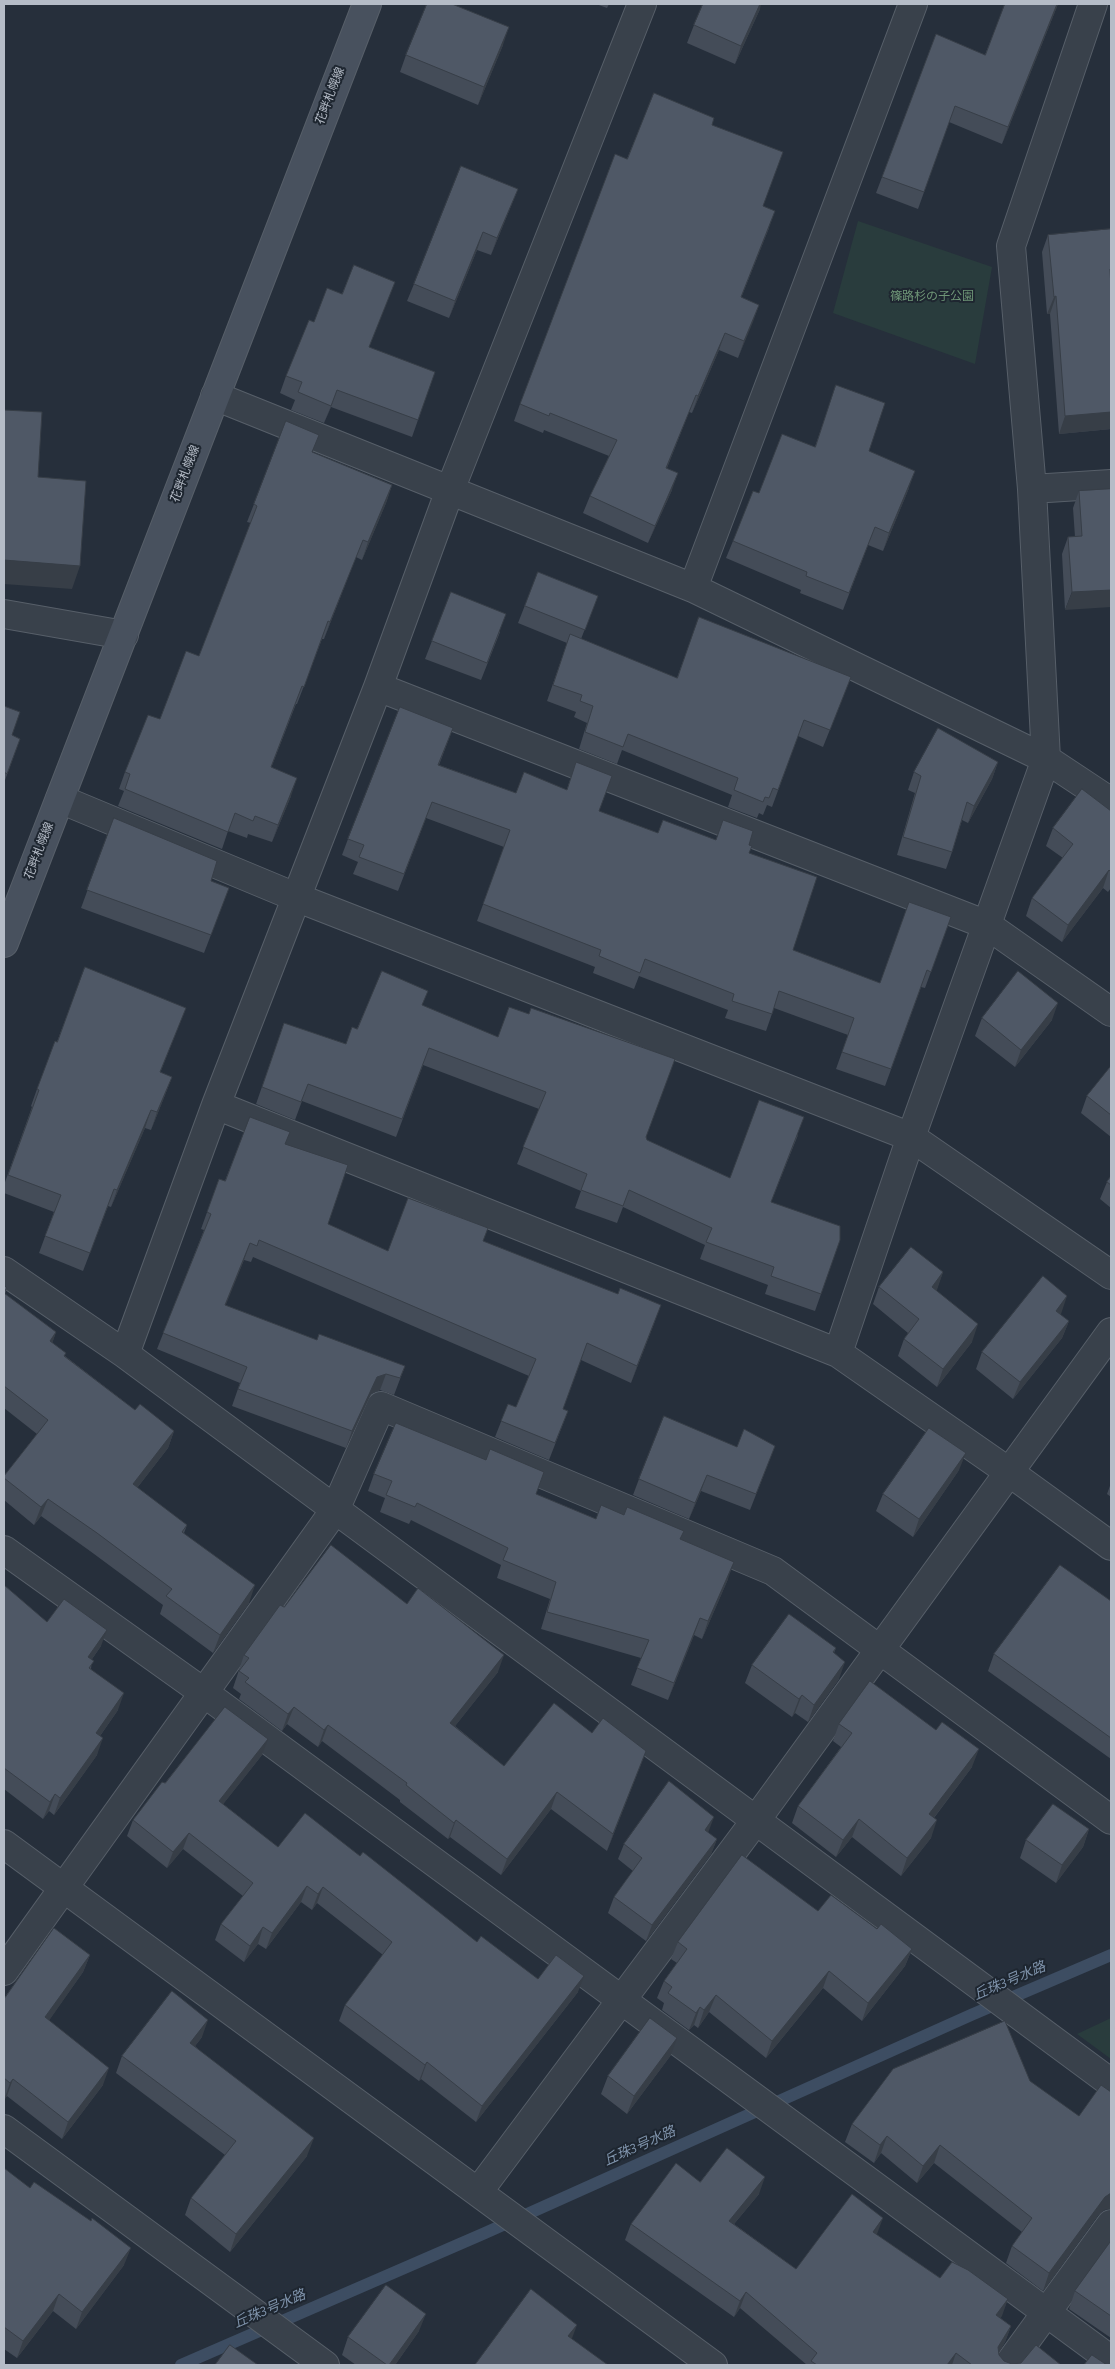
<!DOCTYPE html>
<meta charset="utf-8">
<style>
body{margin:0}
#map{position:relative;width:1115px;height:2369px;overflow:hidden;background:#262f3b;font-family:"Source Sans 3",sans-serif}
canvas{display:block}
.frame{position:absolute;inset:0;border:5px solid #b5bcc7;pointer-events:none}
</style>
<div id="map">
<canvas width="1115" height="2369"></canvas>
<div class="frame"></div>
</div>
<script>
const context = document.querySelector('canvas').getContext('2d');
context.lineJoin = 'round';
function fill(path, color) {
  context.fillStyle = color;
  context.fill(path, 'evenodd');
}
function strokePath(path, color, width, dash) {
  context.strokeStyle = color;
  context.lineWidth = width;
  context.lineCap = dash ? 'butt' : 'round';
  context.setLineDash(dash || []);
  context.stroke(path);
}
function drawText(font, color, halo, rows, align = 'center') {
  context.font = font + ' "Source Sans 3","Noto Sans JP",sans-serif';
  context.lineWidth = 4;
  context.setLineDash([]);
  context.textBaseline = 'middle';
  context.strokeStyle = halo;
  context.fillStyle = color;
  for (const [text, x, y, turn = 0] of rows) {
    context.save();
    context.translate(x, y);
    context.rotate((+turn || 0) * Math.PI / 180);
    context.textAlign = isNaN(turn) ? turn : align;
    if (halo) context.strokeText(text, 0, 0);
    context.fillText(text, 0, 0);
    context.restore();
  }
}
fill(new Path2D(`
 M858 221 992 267 975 364 833 313Z
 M1111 2018V2059L1077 2034Z`), '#293c3d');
strokePath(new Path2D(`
 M181 2365 485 2233 971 2015 1111 1955`), '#3d4d62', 12);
const street = new Path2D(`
 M215 396 693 588 1046 759 1111 802
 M1032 489 1111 484
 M693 588 913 4
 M4 614 124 635
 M378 687 987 925 1111 1012
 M60 799 298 898 911 1137 1111 1275
 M216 1105 838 1353 1009 1472 1111 1546
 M4 1271 125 1354 1111 2083
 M838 1353 911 1137 1046 759 1032 489 1011 246 1093 4
 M125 1354 216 1105 378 687 450 490 642 4
 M4 1550 203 1692 1111 2360
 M4 1844 713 2365
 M4 1971 335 1510 381 1406 773 1571 1111 1820
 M4 2129 325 2365
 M478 2192 756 1820 1111 1332
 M1008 2365 1111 2224`);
const secondary = new Path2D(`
 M4 943 367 4`);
strokePath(street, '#575f69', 30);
strokePath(secondary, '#575f69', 30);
strokePath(street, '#39414b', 28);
strokePath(secondary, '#48515e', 28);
fill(new Path2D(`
 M596 4H609L607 8Z
 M1058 4 1002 144 949 122 918 209 876 193 936 34 985 55Z
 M760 9 735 64 687 43 694 25Z
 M503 45 478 105 400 72 406 55Z
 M712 125 763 206 769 228 741 298 759 305 738 358 719 350 692 413 689 412 667 468 672 490 648 543 583 513 590 496 609 456 544 430 543 433 514 421 520 404 627 159Z
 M518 189 491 255 477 250 449 318 407 301 414 284Z
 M1048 235 1111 429 1059 434 1050 314H1047L1042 252Z
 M342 294 388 299 369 347 418 420 412 437 331 407 324 423 291 410 295 400 280 393 286 376 314 322Z
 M815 447 869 451 909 488 883 551 868 545 843 610 800 593 801 590 726 558 733 541 759 493Z
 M312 452 392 485 386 503 362 560 356 557 324 639H322L297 704H296L271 768 291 796 272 842 248 834 247 838 228 831 222 849 118 806 124 791 119 789 125 772 160 719 199 656 251 523 247 522 254 504Z
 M1111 489 1065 610 1062 554 1068 537H1075L1073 508 1079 491Z
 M538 572 598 596 581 639 677 678 851 677 823 747 798 736 772 807 767 805 763 815 759 813 757 818 728 807 732 795 622 750 617 764 579 749 587 723 574 717 576 712 547 701 567 643 518 623Z
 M451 592 500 632 481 680 425 659Z
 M4 706 12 735 20 739 4 783Z
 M453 728 439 765 516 793 567 789 576 762 599 811 658 833 716 840 749 845V853L793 950 880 983 951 917 925 988 921 987 885 1086 836 1069 848 1035 774 1008 766 1031 725 1018 728 1010 639 976 634 989 593 973 595 967 477 921 504 847 426 818 398 891 353 874 358 862 342 855 348 839Z
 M998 762 992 779 968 823 962 820 952 852 946 869 897 855 915 793 908 790 914 772Z
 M1111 811V888L1108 892 1103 888 1062 942 1026 916 1032 898 1063 858 1046 846 1053 828Z
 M114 818 211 881 229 888 204 953 81 908Z
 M422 1005 646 1137 647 1140 730 1178 798 1135 771 1202 821 1294 815 1311 765 1294 768 1285 700 1259 705 1245 623 1207 617 1223 575 1208 581 1191 517 1164 539 1109 423 1065 396 1137 302 1101 295 1120 256 1104 284 1023 346 1044Z
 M982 1018 1052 1020 1015 1067 975 1036Z
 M179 1025 160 1073 172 1077 165 1095 151 1130 145 1128 111 1207 108 1206 83 1271 39 1253 54 1212 4 1193V1185L32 1107 31 1106 37 1089 57 1042Z
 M1111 1066V1137L1081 1113 1087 1096Z
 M285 1144 328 1224 388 1251 483 1241 655 1321 631 1383 581 1360 563 1409 568 1411 549 1460 495 1437 508 1404 516 1407 529 1376 253 1257 251 1262 244 1260 225 1305 317 1340 405 1366 394 1395 380 1390 371 1394 346 1448 232 1406 240 1383 157 1349 204 1230 201 1229 219 1179 225 1181Z
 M1111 1176V1208L1100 1199 1107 1182Z
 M943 1272 936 1291 972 1342 937 1387 898 1356 904 1339 908 1333 873 1304 879 1287Z
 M4 1285 7 1288 5 1294 56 1332 52 1343 65 1356 135 1410 174 1431 168 1448 137 1488 187 1525 184 1533 249 1603 213 1653 160 1614 163 1605 90 1551 41 1516 34 1525 4 1500V1476L37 1434 4 1408Z
 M1069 1321 1062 1338 1013 1399 976 1369 982 1352Z
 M775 1446 750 1510 701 1491 689 1519 633 1495 639 1479 737 1447Z
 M959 1470 913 1537 876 1511 883 1494Z
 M374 1474 536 1494 596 1519 681 1539 728 1579 702 1639 694 1635 668 1700 631 1685 641 1658 541 1629 550 1599 497 1578 501 1565 411 1520 409 1524 380 1512 385 1498 368 1491Z
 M1111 1483V1497L1107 1494Z
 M4 1585 47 1622 101 1646 92 1659 91 1669 118 1710 100 1736 97 1755 54 1815 49 1811 43 1819 4 1789Z
 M1111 1601V1759L988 1671 994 1654Z
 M407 1604 498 1672 455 1726 504 1766 592 1733 646 1751 607 1851 551 1809 501 1875 450 1837 448 1839 400 1802V1800L322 1741 318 1747 287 1724 282 1731 239 1699 241 1694 233 1688 244 1655 284 1607Z
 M836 1648 834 1653 839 1679 808 1722 795 1713 792 1717 745 1683 752 1665Z
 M839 1724 972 1767 934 1818 931 1838 901 1876 852 1837 836 1857 792 1823 798 1806 841 1747 833 1741Z
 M262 1755 223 1804 278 1847 360 1856 477 1942 538 1979 578 1992 476 2122 421 2079 419 2081 339 2021 345 2005 383 1955 317 1903 312 1910 301 1902 266 1949 258 1944 244 1962 215 1940 221 1924 243 1896 183 1849 167 1868 127 1836 133 1820 165 1783Z
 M1089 1829 1083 1847 1056 1883 1020 1858 1026 1840Z
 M708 1833 717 1839 711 1854 646 1941 608 1913 614 1897 633 1871 618 1859 624 1844Z
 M818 1911 877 1929 912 1949 905 1966 862 2021 823 1988 766 2058 709 2012 698 2028 694 2025 689 2030 662 2010 664 2003 657 1998 664 1981 677 1963 671 1959 678 1942Z
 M90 1955 83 1972 49 2020 103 2085 62 2139 7 2096 4 2100V1996L5 1997Z
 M202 2037 195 2046 307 2156 230 2252 185 2215 191 2198 225 2155 116 2073 122 2056Z
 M671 2055 627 2114 601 2094 608 2076Z
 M1030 2081 1104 2210 1099 2214 1043 2291 1006 2263 1012 2246 1022 2232 934 2163 917 2183 881 2153 874 2163 845 2142 852 2124Z
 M4 2168 124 2265 76 2329 53 2311 17 2358 4 2349Z
 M700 2182 759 2194 734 2224 796 2269 877 2235 940 2278 1008 2299 1000 2318 1011 2326 1005 2342 999 2352V2355L1004 2361 1012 2364 1061 2365H807L740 2308 734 2317 625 2240 631 2224Z
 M1111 2241V2338L1069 2309 1075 2291Z
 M419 2331 395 2365H356L342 2355 348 2337Z`), '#444c58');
fill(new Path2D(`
 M760 4H761L760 9 735 64 741 46Z
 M1057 4H1058L1002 144 1008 127Z
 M509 27 503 45 478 105 484 87Z
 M518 189 511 206 491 255 497 238Z
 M775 211 769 228 734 315 741 297Z
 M483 232 477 250 449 318 455 301Z
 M1110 269H1111V286Z
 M1056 296 1050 314H1047L1054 297Z
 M759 305 753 322 738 358 744 341Z
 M725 333 719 350 692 413 698 396Z
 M337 390 331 407 324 423 331 406Z
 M696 395 689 412 660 485 666 468Z
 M1111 412V429L1059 434 1065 416Z
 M915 471 909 488 883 551 889 533Z
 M678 473 672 490 648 543 655 526Z
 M392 485 386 503 362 560 368 542Z
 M363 540 356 557 324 639 330 622Z
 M4 560 80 566 72 589 4 584Z
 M1111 590V607L1065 610 1072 592Z
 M998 762 992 779 968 823 974 806Z
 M297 778 291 796 272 842 278 825Z
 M1109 870 1103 888 1062 942 1068 925Z
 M1058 1003 1052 1020 1015 1067 1021 1050Z
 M172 1077 165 1095 151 1130 157 1112Z
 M151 1110 145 1128 111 1207 117 1190Z
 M250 1243 244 1260 219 1322 225 1305Z
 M943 1272 937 1290 925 1305 932 1287Z
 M1067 1296 1061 1314 1050 1328 1056 1311Z
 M661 1305 655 1321 631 1383 637 1366Z
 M1069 1321 1062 1338 1013 1399 1020 1382Z
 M978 1324 972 1342 937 1387 943 1369Z
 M56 1332 50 1350V1341Z
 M386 1374 380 1390 371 1394 346 1448 352 1431 377 1377Z
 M174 1431 168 1448 126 1502 133 1484Z
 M966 1453 959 1470 913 1537 919 1519Z
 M707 1475 701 1491 689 1519 695 1503Z
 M48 1499 41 1516 34 1525 41 1507Z
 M734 1562 728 1579 702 1639 708 1621Z
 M255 1585 249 1603 213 1653 220 1635Z
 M700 1618 694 1635 668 1700 674 1683Z
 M107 1630 101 1646 82 1673 88 1657Z
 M504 1655 498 1672 444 1740 450 1723Z
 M845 1662 839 1679 808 1722 814 1705Z
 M124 1693 118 1710 90 1750 96 1733Z
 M802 1695 795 1713 792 1717 799 1699Z
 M294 1707 287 1724 282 1731 288 1714Z
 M328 1725 322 1741 318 1747 324 1730Z
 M103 1738 97 1755 54 1815 60 1798Z
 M268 1739 262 1755 213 1817 219 1801Z
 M979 1749 972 1767 923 1832 929 1814Z
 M646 1751 640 1767 607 1851 613 1834Z
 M557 1792 551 1809 501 1875 507 1859Z
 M55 1794 49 1811 43 1819 50 1802Z
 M714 1817 708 1833 705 1830Z
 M859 1819 852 1837 836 1857 843 1840Z
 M456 1820 450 1837 448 1839 454 1823Z
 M937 1820 931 1838 901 1876 907 1858Z
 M1089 1829 1083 1847 1056 1883 1062 1865Z
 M189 1833 183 1849 167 1868 173 1852Z
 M717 1839 711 1854 646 1941 652 1925Z
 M307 1886 301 1902 266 1949 272 1933Z
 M323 1887 317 1903 312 1910 318 1894Z
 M263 1927 258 1944 244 1962 250 1946Z
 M912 1949 905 1966 862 2021 868 2003Z
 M90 1955 83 1972 39 2035 45 2017Z
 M829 1971 823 1988 766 2058 772 2041Z
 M584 1976 578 1992 476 2122 482 2106Z
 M716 1995 709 2012 698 2028 704 2010Z
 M700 2007 694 2025 689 2030 696 2013Z
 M208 2020 202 2037 184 2060 190 2043Z
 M677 2038 671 2055 627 2114 634 2096Z
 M427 2062 421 2079 419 2081 425 2065Z
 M109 2068 103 2085 62 2139 68 2122Z
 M13 2079 7 2096 4 2100 10 2083Z
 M887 2136 881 2153 874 2163 880 2145Z
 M314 2138 307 2156 230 2252 236 2234Z
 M940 2145 934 2163 917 2183 923 2166Z
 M765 2177 759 2194 723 2237 729 2221Z
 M1111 2193V2209L1104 2210 1099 2214 1043 2291 1049 2273 1105 2197Z
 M883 2218 877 2234 867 2248 873 2232Z
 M131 2248 124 2265 76 2329 82 2312Z
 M746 2292 740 2308 734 2317 740 2301Z
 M59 2294 53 2311 17 2358 23 2341Z
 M1008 2299 1002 2316 991 2331 996 2315Z
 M426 2314 419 2331 395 2365H389Z
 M577 2325 571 2341 568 2336Z
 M1011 2326 1005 2342 993 2363 998 2347Z
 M956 2353 952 2365H947Z`), '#373e47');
const building = new Path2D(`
 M427 4H452L509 27 484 87 406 55Z
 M703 4H760L741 46 694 25Z
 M1005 4H1057L1008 127 955 106 924 192 882 177 936 34 985 55Z
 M654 93 714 118 712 125 783 152 763 206 775 211 741 297 759 305 744 341 725 333 698 396 696 395 666 468 678 473 655 526 590 496 617 440 550 413 549 416 520 404 615 154 627 159Z
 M461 166 518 189 497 238 483 232 455 301 414 284Z
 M1111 229V269H1110L1111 288V412L1065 416 1056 296 1054 297 1048 235Z
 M354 265 395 282 369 347 435 372 418 420 337 390 331 406 298 392 302 382 286 376 309 320 314 322 327 288 342 294Z
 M836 385 885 403 869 451 915 471 889 533 875 527 849 593 806 576 807 572 733 541 753 491 759 493 782 434 815 447Z
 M4 410 42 412 38 477 86 481 80 566 4 560Z
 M286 421 319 435 312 452 392 485 368 542 363 540 330 622 328 621 304 687 302 686 271 767 297 778 278 825 255 816 253 821 235 813 228 832 125 789 130 774 125 772 148 715 160 719 186 651 199 656 257 506 254 504Z
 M1111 489V590L1072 592 1068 537 1082 536 1079 491Z
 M538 572 598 596 585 630 525 606Z
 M451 592 506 614 487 663 432 641Z
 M699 617 851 677 830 730 804 720 778 790 773 788 769 798 765 797 763 802 734 790 738 778 628 734 623 747 585 732 593 706 580 701 582 695 553 685 570 634 677 678Z
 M4 706 20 712 12 735 20 739 7 774 4 772Z
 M400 707 453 728 438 765 516 793 524 772 567 790 576 762 612 776 599 811 658 833 663 820 716 840 723 820 753 831 749 845 752 846 749 853 817 877 793 950 880 983 909 902 951 917 931 972 927 970 891 1069 842 1052 854 1018 779 991 772 1014 732 1001 734 994 645 959 640 973 599 956 601 950 483 904 510 830 432 802 404 874 359 857 364 845 348 839Z
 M938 728 998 762 974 806 967 802 952 852 903 837 921 776 914 772Z
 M1082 789 1111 811V872L1109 870 1068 925 1032 898 1073 844 1053 828Z
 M114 818 217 861 211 881 229 888 211 935 87 890Z
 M85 967 186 1008 160 1072 172 1077 157 1112 151 1110 117 1190 114 1189 90 1253 45 1236 61 1195 8 1175 39 1090 37 1089 55 1041 57 1042Z
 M382 971 428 991 422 1005 498 1037 509 1007 529 1014 531 1008 675 1059 646 1137 647 1140 730 1178 759 1100 804 1117 771 1202 840 1226V1240L821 1294 771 1276 774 1267 706 1242 712 1228 629 1190 623 1206 581 1190 587 1174 523 1147 546 1092 429 1048 402 1119 308 1084 301 1102 262 1087 284 1023 346 1044 352 1027 357 1029Z
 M1018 971 1058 1003 1021 1050 982 1018Z
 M1111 1066V1115L1087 1096Z
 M250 1117 290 1132 285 1144 348 1165 328 1224 388 1251 408 1198 488 1228 483 1241 618 1294 620 1288 661 1305 637 1366 587 1343 563 1409 568 1411 555 1443 501 1421 508 1404 516 1407 536 1359 259 1240 257 1246 250 1243 225 1305 317 1340 319 1334 405 1366 400 1378 386 1374 377 1377 352 1431 238 1389 247 1367 163 1333 211 1214 207 1212 219 1179 225 1181Z
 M1111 1176V1185L1107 1182Z
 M911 1247 943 1272 932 1287 978 1324 943 1369 904 1339 919 1319 879 1287Z
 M1043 1276 1067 1296 1056 1311 1069 1321 1020 1382 982 1352Z
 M4 1285 7 1288 4 1292Z
 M4 1293 56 1332 50 1341 66 1353 64 1356 135 1410 140 1404 174 1431 133 1484 187 1525 182 1532 255 1585 220 1635 166 1596 172 1589 97 1533 48 1499 41 1507 4 1478V1476L48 1420 4 1386Z
 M664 1416 737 1447 744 1429 775 1446 756 1494 707 1475 695 1503 639 1479Z
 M396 1423 486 1460 490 1449 544 1472 536 1494 596 1519 601 1505 624 1515 627 1507 684 1531 680 1539 734 1562 708 1621 700 1618 674 1683 637 1668 649 1640 547 1612 556 1582 503 1560 508 1548 417 1503 415 1507 386 1495 392 1481 374 1474Z
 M929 1428 966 1453 919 1519 883 1494Z
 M331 1545 407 1604 418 1588 504 1655 450 1723 504 1766 554 1703 592 1733 603 1718 646 1751 613 1834 557 1792 507 1859 456 1820 454 1823 406 1785 407 1783 328 1725 324 1730 294 1707 288 1714 245 1682 249 1678 239 1671 249 1658 244 1655 280 1605 284 1607Z
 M1060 1565 1111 1601V1738L994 1654Z
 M4 1585 47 1622 64 1599 107 1630 88 1657 94 1661 89 1668 124 1693 96 1733 103 1738 60 1798 55 1794 50 1802 4 1768Z
 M789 1614 836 1648 833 1652 845 1662 814 1705 802 1695 799 1699 752 1665Z
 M870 1681 936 1730 942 1722 979 1749 929 1814 937 1820 907 1858 859 1819 843 1840 798 1806 852 1733 839 1724Z
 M225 1707 268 1739 219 1801 278 1847 305 1813 360 1856 363 1852 477 1942 481 1936 538 1979 556 1955 584 1976 482 2106 427 2062 425 2065 345 2005 392 1942 323 1887 318 1894 307 1886 272 1933 263 1927 250 1946 221 1924 253 1883 189 1833 173 1852 133 1820 162 1782 165 1783Z
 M669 1781 714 1817 705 1830 717 1839 652 1925 614 1897 642 1858 624 1844Z
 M1053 1804 1089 1829 1062 1865 1026 1840Z
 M742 1855 818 1911 831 1895 877 1929 881 1924 912 1949 868 2003 829 1971 772 2041 716 1995 704 2010 700 2007 696 2013 668 1993 672 1987 664 1981 687 1949 678 1942Z
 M54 1928 90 1955 45 2017 109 2068 68 2122 13 2079 10 2083 4 2078V1996L5 1997Z
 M172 1991 208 2020 190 2043 314 2138 236 2234 191 2198 236 2141 122 2056Z
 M650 2018 677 2038 634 2096 608 2076Z
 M1005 2021 1030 2081 1079 2116 1101 2085 1111 2092V2193L1105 2197 1049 2273 1012 2246 1032 2218 940 2145 923 2166 887 2136 880 2145 852 2124 893 2069Z
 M727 2148 765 2177 729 2221 796 2269 852 2194 883 2218 873 2232 940 2278 952 2262 968 2270 1008 2299 996 2315 1011 2326 998 2347 999 2355 1004 2361 1012 2364 1021 2363 1036 2345 1061 2365H972L956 2353 947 2365H817L811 2361 817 2353 746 2292 740 2301 631 2224 676 2163 700 2182Z
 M4 2168 30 2188 34 2182 91 2221 92 2218 131 2248 82 2312 59 2294 23 2341 4 2327Z
 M1111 2241V2316L1075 2291Z
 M386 2285 426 2314 389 2365H387L348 2337Z
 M531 2289 577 2325 568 2336 608 2365H475Z
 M230 2345 258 2365H215Z
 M1092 2355 1107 2365H1084Z`);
fill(building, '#4f5866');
strokePath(building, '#373e47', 1);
drawText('12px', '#b5bcc7', '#1e2630', [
 ["花畔札幌線",331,96,-69],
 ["花畔札幌線",186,474,-69],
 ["花畔札幌線",40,851,-69]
]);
drawText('12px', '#6e9576', '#1e2630', [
 ["篠路杉の子公園",932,297]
]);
drawText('italic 14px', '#7f93ab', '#1e2630', [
 ["丘珠3号水路",1010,1982,-23],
 ["丘珠3号水路",640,2147,-24],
 ["丘珠3号水路",270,2310,-23]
]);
</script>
